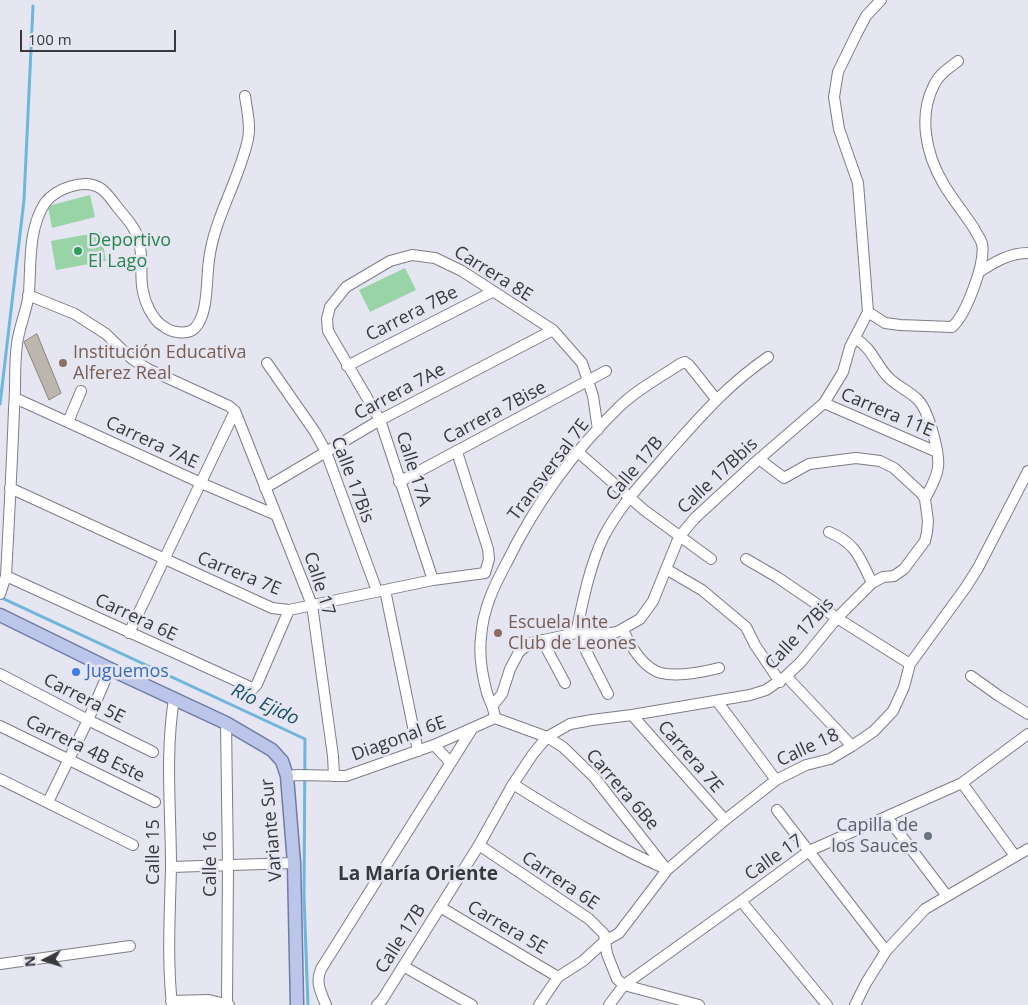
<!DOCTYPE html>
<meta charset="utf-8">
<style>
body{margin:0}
#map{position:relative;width:1028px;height:1005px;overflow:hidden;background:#e5e6f1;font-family:"Open Sans",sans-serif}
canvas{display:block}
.north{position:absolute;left:20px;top:935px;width:50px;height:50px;-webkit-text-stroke:4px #e5e6f1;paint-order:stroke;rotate:265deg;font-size:14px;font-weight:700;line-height:20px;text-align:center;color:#38393d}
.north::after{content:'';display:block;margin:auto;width:18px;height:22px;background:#38393d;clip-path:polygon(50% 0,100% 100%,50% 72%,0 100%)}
.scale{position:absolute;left:20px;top:30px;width:156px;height:22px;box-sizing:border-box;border:2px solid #38393d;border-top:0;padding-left:6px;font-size:15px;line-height:18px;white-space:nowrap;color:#38393d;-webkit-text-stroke:4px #e5e6f1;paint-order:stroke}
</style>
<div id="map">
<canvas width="1028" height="1005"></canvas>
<div class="north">N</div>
<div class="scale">100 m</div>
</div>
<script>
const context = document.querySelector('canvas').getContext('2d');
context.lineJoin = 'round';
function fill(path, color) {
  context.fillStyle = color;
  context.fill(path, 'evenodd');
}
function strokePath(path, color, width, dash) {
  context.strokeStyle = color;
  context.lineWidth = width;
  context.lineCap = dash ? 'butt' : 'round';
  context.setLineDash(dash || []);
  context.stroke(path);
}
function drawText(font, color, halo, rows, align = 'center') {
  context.font = font + ' "Open Sans",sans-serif';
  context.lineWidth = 5;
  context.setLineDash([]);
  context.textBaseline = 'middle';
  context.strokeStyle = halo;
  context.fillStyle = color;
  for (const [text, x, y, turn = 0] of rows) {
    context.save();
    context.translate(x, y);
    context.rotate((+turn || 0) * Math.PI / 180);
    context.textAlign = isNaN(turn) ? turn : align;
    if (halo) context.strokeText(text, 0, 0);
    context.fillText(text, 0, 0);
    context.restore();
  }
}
fill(new Path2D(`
 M90 195 95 217 52 228 48 206Z
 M101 232 106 261 56 270 51 241Z
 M405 268 416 290 370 312 359 290Z`), '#99d4a7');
strokePath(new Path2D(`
 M0 404 24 200 33 6
 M0 597 305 739 304 897 308 1005`), '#6eb6db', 3);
const building = new Path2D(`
 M37 334 61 393 49 400 24 342Z`);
fill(building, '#bdb6ae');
strokePath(building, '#8a847b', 1);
const minor = new Path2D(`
 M979 272C995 262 1009 253 1028 253
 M28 295 75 314 106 334 132 359 148 369 229 406 235 411 312 605 333 756 334 776
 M868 312 885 323 900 325 952 327C966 315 986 262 982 244 981 239 977 235 975 230 965 214 952 199 943 183 926 154 918 116 934 85 939 74 949 68 958 61
 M868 312 858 183 839 129 834 97 838 72 856 35 866 16 881 0
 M855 338C873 349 875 364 889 378 897 386 909 391 917 399 928 408 940 453 938 467 937 478 930 489 925 499
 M267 363 315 432 326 452 377 591
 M347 366 492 292
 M15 398 201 483 276 515
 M824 403 937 452
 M68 422 81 391
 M457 452 488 549 489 559 485 573
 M578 452 644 510 711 559
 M399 482 606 371
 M10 488 272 608 289 610 433 580 485 573
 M265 488 380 420 553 330
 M829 532C856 543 860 558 872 583
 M746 559 777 577 837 618 910 664
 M666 569 702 590 746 627 755 645 780 682
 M6 576 250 687 254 688 257 684 289 610
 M433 580 380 420 328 331 327 319 330 307 346 287 390 261 412 255 435 258 462 271 553 330 582 363 593 396 598 430
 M385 590 418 751
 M0 594 6 576C9 520 12 465 14 409 16 388 14 365 17 344 19 327 27 310 29 293 31 264 28 229 45 203 55 189 84 178 100 188 107 192 113 202 118 208 126 218 136 228 139 241 145 266 136 283 149 309 153 316 156 322 163 326 170 332 187 336 195 328 209 313 206 279 209 260 214 218 239 181 248 139 251 125 247 111 245 96
 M623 630C630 645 643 668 661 673 678 677 703 672 719 668
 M129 633 235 411
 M576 633C583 601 589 568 603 538 619 506 644 481 667 454 701 416 726 386 768 357
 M582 633 586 651 608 694
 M542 640 565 683
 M0 674 88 720 153 752
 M786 676 852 746
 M971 676 999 696 1028 714
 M717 701 776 780
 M493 705 502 694 510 669 519 652 530 643 576 633 604 634 617 632 640 619 653 601 679 537 695 518 759 459 824 403 843 372 850 347 868 312
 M632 715 725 820
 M495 718C494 707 490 702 487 693 482 675 479 655 481 637 483 609 494 586 507 562 535 505 573 452 618 408 636 390 659 378 680 364L685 362 689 365 716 399
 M495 718 547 737 563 747 594 777 667 870
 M226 723 228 866 227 1004
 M0 726 155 802
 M434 745 450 762
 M287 776 298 775 346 776 434 745 495 718
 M0 779 133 845
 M962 783 1015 856
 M513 784C562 815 613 846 666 869
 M48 802 88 720 110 669
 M777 810 886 951
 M887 817 947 896
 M479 845 589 919 604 934 607 954 617 979 624 985 699 1005
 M171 867 294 863
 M741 901 827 1005
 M440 907 558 977
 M0 964 130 946
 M403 966 472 1005
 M171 1001 209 1000 229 1005
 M172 1005C167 959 170 913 171 867 171 811 165 754 174 699
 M326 1005C321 992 315 983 321 969L472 729
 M377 1005 382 1000 479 845 513 784 533 754 547 737 570 724 592 720 632 715 750 695 766 690 786 676 800 663 837 618 872 583 883 577 894 576 904 569 925 541 927 532 928 521 925 499 921 493 894 468 880 461 856 458 809 464 784 478 759 459
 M539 1005 558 977 583 961 605 941 619 933 667 870 725 820 776 780 806 765 830 759 852 746 874 731 893 711 904 687 910 664 966 587 978 568 1028 471
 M609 1005 624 985 741 901 809 851 962 783 1028 734
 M855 1005 866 983 886 951 925 909 1028 849`);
const major = new Path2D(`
 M0 615 110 669 226 723 272 750 282 761 287 776 294 863 297 1005`);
strokePath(minor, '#7d7d87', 12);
strokePath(major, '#717ba4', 15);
strokePath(minor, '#fff', 10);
strokePath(major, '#bcc5ea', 12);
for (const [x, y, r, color] of [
 [78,251,5,"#2e9e5b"],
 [63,363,5,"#8d6e63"],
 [498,633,5,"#8d6e63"],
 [76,672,5,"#3f7fe0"],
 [928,836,5,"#6b7280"]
]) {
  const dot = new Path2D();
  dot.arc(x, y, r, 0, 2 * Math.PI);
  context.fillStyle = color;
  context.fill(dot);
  strokePath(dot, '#e5e6f1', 2);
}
drawText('18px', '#27864d', '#e5e6f1', [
 ["Deportivo",88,241],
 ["El Lago",88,262]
], 'left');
drawText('18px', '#38393d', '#e5e6f1', [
 ["Carrera 8E",493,274,32],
 ["Carrera 7Be",412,314,-27],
 ["Carrera 7Ae",400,392,-28],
 ["Carrera 7Bise",495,413,-28],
 ["Carrera 11E",887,413,23],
 ["Carrera 7AE",152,443,25],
 ["Calle 17A",413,469,72],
 ["Calle 17B",635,469,-50],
 ["Transversal 7E",549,470,-53],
 ["Calle 17Bbis",718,476,-43],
 ["Calle 17Bis",352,480,69],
 ["Carrera 7E",239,574,22],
 ["Calle 17",319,584,72],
 ["Carrera 6E",136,618,25],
 ["Calle 17Bis",800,634,-47],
 ["Carrera 5E",84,699,27],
 ["Diagonal 6E",399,739,-20],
 ["Calle 18",808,748,-25],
 ["Carrera 4B Este",85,749,26],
 ["Carrera 7E",690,757,49],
 ["Carrera 6Be",622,790,49],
 ["Variante Sur",272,830,-95],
 ["Calle 15",154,852,-90],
 ["Calle 17",774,858,-35],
 ["Calle 16",211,864,-90],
 ["Carrera 6E",560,881,34],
 ["Carrera 5E",507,928,30],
 ["Calle 17B",401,939,-58]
]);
drawText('18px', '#785e54', '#e5e6f1', [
 ["Institución Educativa",73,353],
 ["Alferez Real",73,374],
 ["Escuela Inte",508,623],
 ["Club de Leones",508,644]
], 'left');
drawText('18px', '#366cbe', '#e5e6f1', [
 ["Juguemos",86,672]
], 'left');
drawText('18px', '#5b616d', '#e5e6f1', [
 ["Capilla de",918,826],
 ["los Sauces",918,847]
], 'right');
drawText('italic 19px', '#18516b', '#e5e6f1', [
 ["Río Ejido",265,705,25]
]);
drawText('bold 19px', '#38393d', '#e5e6f1', [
 ["La María Oriente",418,875]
]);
</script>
